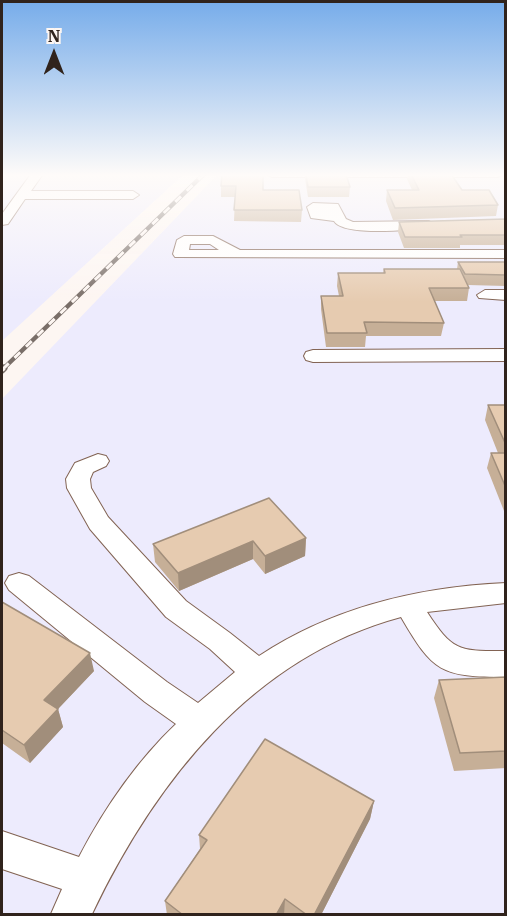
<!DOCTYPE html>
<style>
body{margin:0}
#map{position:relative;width:507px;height:916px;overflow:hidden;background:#fdf6f2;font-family:"IBM Plex Serif",serif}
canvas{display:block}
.frame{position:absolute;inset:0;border:3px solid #30231c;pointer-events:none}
.north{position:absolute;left:24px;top:24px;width:60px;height:60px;-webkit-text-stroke:4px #fdf6f2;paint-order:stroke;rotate:0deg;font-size:16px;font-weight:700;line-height:24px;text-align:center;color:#30231c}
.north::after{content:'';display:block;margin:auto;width:21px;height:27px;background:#30231c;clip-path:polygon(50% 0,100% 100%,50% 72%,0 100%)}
</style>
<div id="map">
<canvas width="507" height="916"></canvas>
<div class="frame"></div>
<div class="north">N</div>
</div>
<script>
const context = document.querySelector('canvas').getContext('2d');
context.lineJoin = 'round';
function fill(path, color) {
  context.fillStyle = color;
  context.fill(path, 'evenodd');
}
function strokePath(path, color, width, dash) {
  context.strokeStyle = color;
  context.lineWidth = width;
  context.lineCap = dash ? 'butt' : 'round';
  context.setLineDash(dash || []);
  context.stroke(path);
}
fill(new Path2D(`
 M2 174H184L2 341Z
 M218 174H505V914H2V399Z`), '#edebfd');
const minor = new Path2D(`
 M31 174H43L31 191H133L139 195 133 199H25L8 224 2 225V214Z
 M266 174H504L498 177H272Z
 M313 203 338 204 346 219 353 222 429 221 436 225 429 229C410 229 344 237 334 221L311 218 307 207Z
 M184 236H213L240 250H506V258L175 257 173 254 177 240ZM190 244H210L219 250H189Z
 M485 290H506V300L479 298 477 295Z
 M506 349V361L313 362 306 360 304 356 306 352 313 350Z
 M98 454 106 456 109 461 106 466 93 472 90 479 91 488 108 517 186 601 230 633 259 656C333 607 418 587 506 583V603L427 612C453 652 459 651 506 651V677C441 677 433 672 401 617 252 657 155 782 92 914H51L62 889 2 869V831L79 857C104 809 137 761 176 724L145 702 9 590 5 583 9 576 19 573 29 576 167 682 198 703 235 672 210 649 166 617 90 529 67 488 66 479 75 463Z`);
strokePath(minor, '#826353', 2);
fill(minor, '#fff');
const railFar1 = new Path2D(`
 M3 369 204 174`);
const rail = new Path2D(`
 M2 370 4 368`);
strokePath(railFar1, '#796e68', 4.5);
strokePath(rail, '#796e68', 7);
strokePath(railFar1, '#fdf6f2', 3, [8]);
strokePath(rail, '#fdf6f2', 4.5, [13]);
fill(new Path2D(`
 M222 174 263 190 302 210 301 222 234 221 235 197H221V186Z
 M305 174H346L350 187 349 197H308L305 179Z
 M408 174H451L462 190 498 205 496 216 393 220 386 201 387 190H412L407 179Z
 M506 219V245H460V248H404L398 232 399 222Z
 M458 262H506V286L468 285 469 288 467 301H434L444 323 441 336H366L365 347H326L321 309V296H339L337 286 338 273H383L384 269H457Z
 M488 405H506V516L487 468 491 453H498L485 420Z
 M306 538 305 556 265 574 253 559 179 591 155 562 153 544Z
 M2 602 94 671 58 709 63 727 30 763 2 743Z
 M506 677V768L454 771 434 698 439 680Z
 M374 801 370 819 321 915H167L165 901 200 849 199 835Z`), '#c6af97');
fill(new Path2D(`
 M306 538 305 556 265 574V556Z
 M253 541V559L179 591 178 573Z
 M90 653 94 671 58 709 63 727 30 763 24 745 44 700Z
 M374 801 370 819 321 915H314Z
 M285 899 284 915H276Z`), '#a18e7b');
const building = new Path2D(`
 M222 174H263V190H299L302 210H234L236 186H221Z
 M306 174H346L350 187H308Z
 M411 174H451L462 190H489L498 205 395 208 387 190H419Z
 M506 219V235H460L462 237H405L399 222Z
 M458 262H506V275L465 274Z
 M384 269H460L469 288H429L444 323 364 322 367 333H327L321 296H343L338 273H385Z
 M488 405H506V445Z
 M491 453H506V488Z
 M269 498 306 538 265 556 253 541 178 573 153 544Z
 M2 602 90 653 44 700 58 709 24 745 2 730Z
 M506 677V751L460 753 439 680Z
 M265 739 374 801 314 915H307L285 899 276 915H183L165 901 207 840 199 835Z`);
fill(building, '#e6cbb0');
strokePath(building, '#a18e7b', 1.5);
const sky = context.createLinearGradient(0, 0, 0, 302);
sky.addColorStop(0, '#76acea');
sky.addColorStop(0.58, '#fefbf9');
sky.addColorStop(1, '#fefbf900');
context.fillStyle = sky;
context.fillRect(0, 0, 507, 302);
</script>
